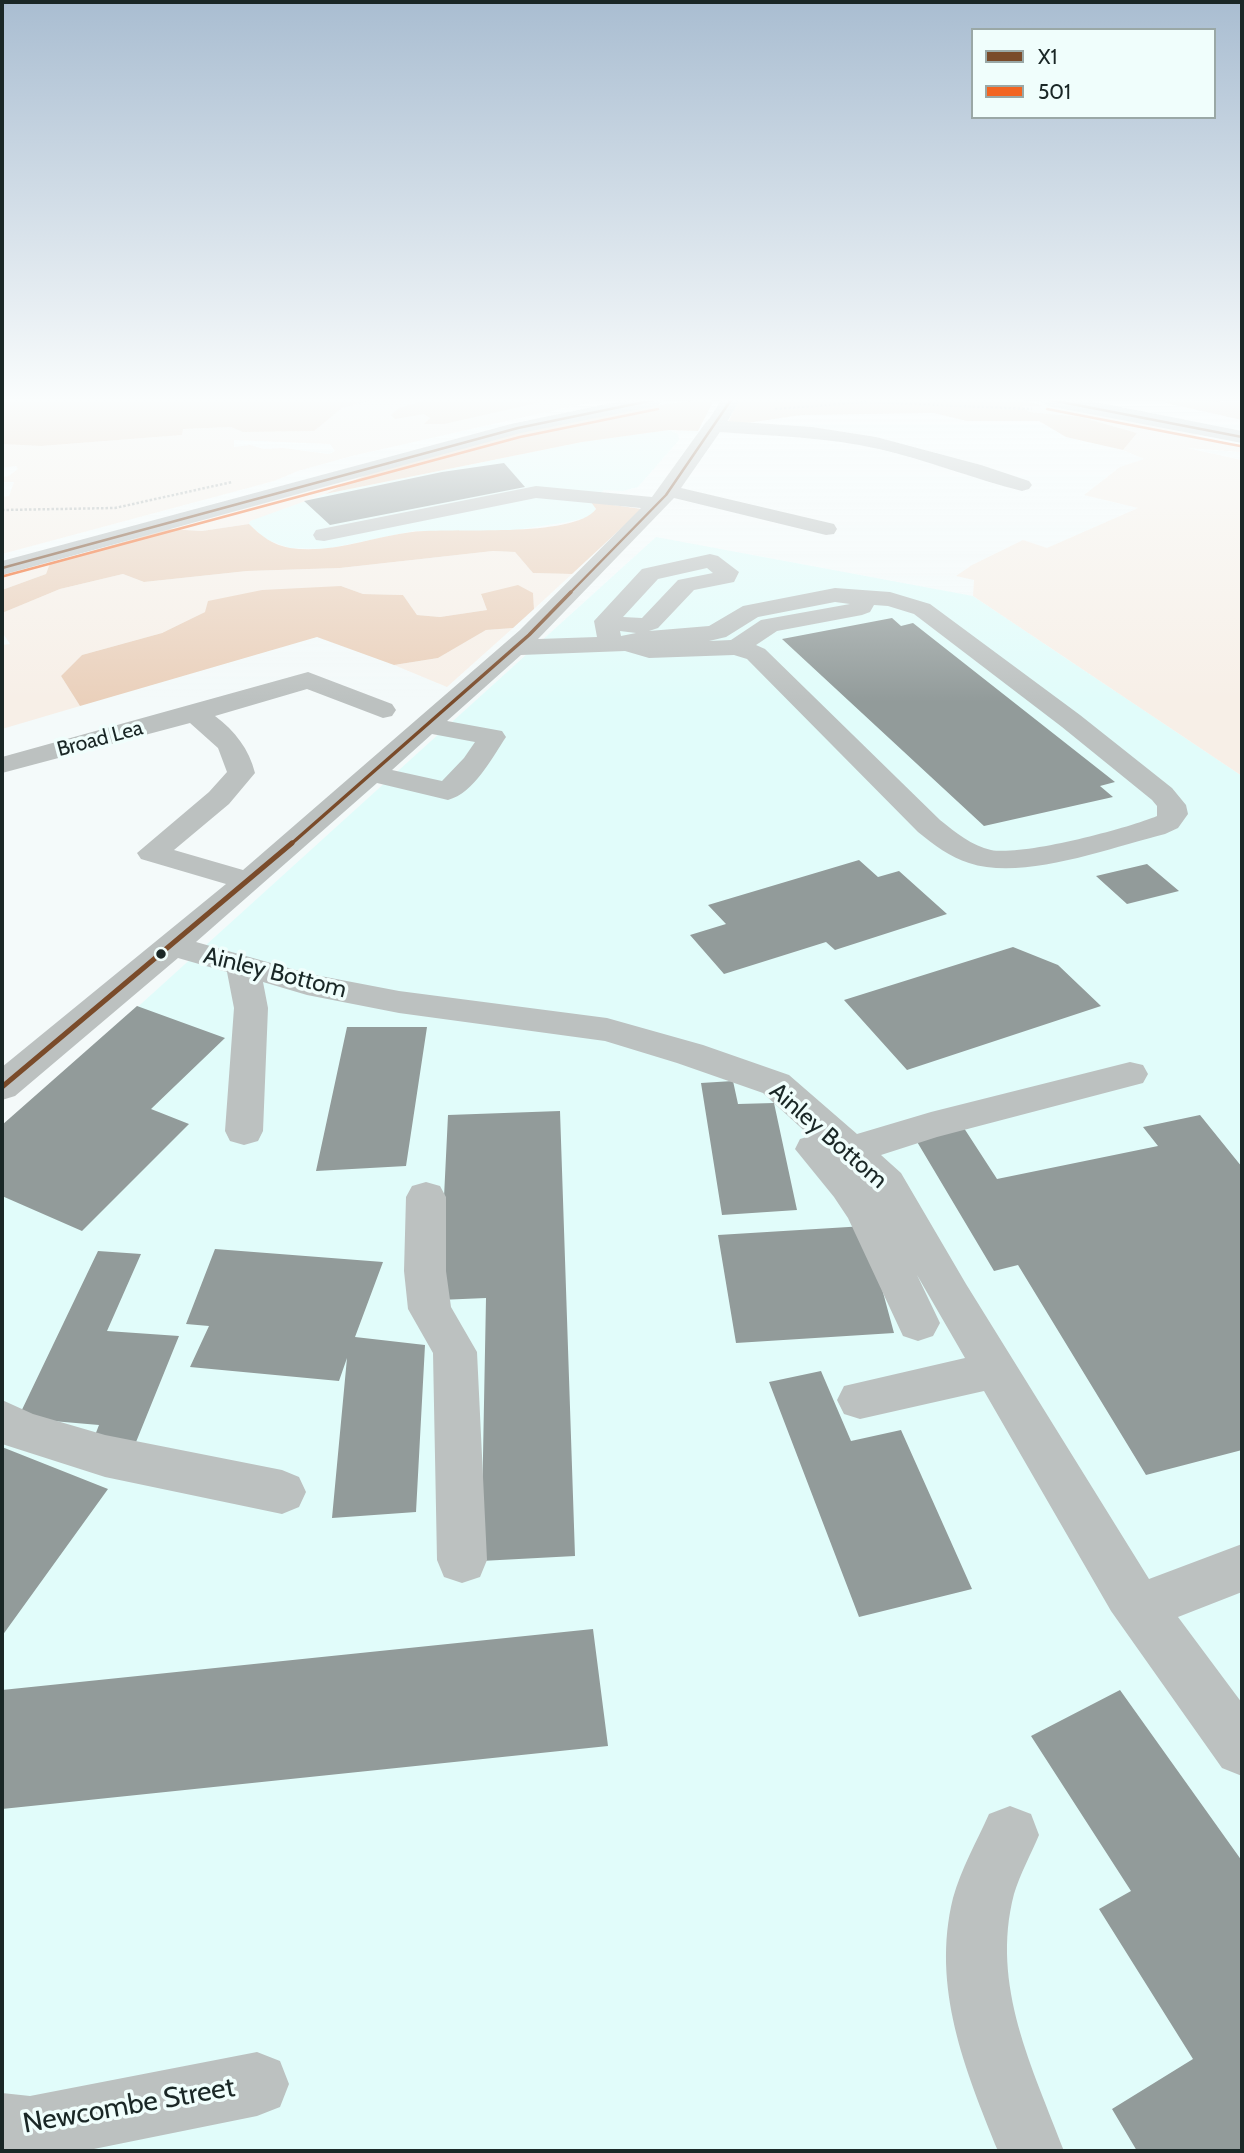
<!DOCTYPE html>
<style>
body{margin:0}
#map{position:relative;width:1244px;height:2153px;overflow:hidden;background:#f4fafa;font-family:Cabin,sans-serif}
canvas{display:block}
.frame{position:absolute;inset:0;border:4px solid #1a2726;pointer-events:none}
.legend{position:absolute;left:971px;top:28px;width:245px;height:91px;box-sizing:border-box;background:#f0fefc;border:2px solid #9aa8a6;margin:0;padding:9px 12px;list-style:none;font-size:21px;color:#1a2726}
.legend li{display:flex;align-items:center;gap:14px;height:35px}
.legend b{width:35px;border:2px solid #9aa8a6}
</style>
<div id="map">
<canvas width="1244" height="2153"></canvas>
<div class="frame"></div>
<ul class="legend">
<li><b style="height:9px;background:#7a4b2a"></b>X1</li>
<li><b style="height:9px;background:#f26522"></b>501</li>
</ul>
</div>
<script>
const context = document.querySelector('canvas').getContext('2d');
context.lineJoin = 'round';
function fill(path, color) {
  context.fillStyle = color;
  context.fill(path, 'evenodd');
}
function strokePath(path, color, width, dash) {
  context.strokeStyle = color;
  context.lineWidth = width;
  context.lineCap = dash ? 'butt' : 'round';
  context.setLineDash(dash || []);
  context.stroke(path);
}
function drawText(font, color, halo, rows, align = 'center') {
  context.font = font + ' Cabin,sans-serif';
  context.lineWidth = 7;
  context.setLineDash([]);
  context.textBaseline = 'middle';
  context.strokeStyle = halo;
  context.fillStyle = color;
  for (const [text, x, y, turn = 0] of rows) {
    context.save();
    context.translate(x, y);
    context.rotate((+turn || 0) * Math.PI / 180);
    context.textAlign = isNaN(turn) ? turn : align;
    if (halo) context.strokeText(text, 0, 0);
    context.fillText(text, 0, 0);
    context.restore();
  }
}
fill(new Path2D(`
 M669 430 678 434 679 440 638 487 623 491 604 490 592 501 596 509 590 517 568 522 509 531H414L326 549 289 548 265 539 249 524V521L276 511 325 494 582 442Z
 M656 537 973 596 1242 776V2151H2V1130Z`), '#e1fcfa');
fill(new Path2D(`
 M371 400H599L352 456 298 471 274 481 2 554V497L9 496 14 482H2V476L7 477 18 469 16 466 2 468V444L41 446 182 435V429L231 427 243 432 313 431 342 408ZM234 440 330 444 335 451 329 454 283 448 264 449 250 445 234 447Z
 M1035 402 1198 434 1193 437 1242 448 1241 452 1187 448 1242 460V776L973 596 974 580 956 576 972 565 1023 540 1047 548 1138 508 1084 495 1120 467 1144 459 1123 450 1137 433 1081 417 1029 412 1021 405H1041Z
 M372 472 325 494 250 521 249 524 202 531 168 529Z
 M493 551 515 552 533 573 572 574 534 609 533 593 481 595 487 610 440 617 417 615 403 595 363 594 341 586 205 612 162 633 82 655 61 676 80 706 2 729V645L10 644 2 632V613L60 589 123 574 144 582 247 571 340 568Z
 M50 563 46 574 2 590V575Z
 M513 628 447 687 394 665 438 658 486 630Z`), '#f7efe7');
fill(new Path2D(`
 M2 400H371L342 408 314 431 243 432 231 427 183 429 182 435 41 446 2 444Z
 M426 400H550L444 424H424L430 418 424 414 395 419 391 415 399 408Z
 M700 400H714L698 431 669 430 582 442 325 494 372 472 548 425 632 408Z
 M739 400H1023L1043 406H1022L1029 412 1081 417 1137 433 1123 450 1066 437 1039 421H967L934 413 802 415 726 426Z
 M1166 400 1242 402V420L1166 403Z
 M591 502 642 509 572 574 533 573 515 552 493 551 340 568 247 571 144 582 123 574 60 589 2 613V590L46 574 50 563 168 529 202 531 249 524C261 536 273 545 290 548 332 554 371 537 412 532 450 527 573 539 596 509Z
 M518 585 533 593 534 609 513 628 486 630 438 658 394 665 317 637 80 706 61 676 82 655 162 633 205 612 208 601 262 590 341 586 363 594 403 595 417 615 440 617 487 610 481 594Z`), '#ead0bb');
fill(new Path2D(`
 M504 463 525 487 330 525 304 501 442 472Z
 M892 618 901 626 913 623 1115 782 1100 786 1113 797 984 826 782 639Z
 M859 860 878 877 899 871 947 914 835 950 826 942 724 974 690 935 726 924 708 905Z
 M1147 864 1179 891 1127 904 1096 876Z
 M1013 947 1058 965 1101 1006 907 1070 844 1000Z
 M137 1006 225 1038 151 1109 189 1124 82 1231 2 1196V1125Z
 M347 1027H427L406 1166 316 1171Z
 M733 1081 738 1104 774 1103 797 1210 722 1215 701 1083Z
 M560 1111 575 1556 481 1561 486 1298 439 1300 448 1115Z
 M1200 1115 1242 1167V1450L1146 1475 1018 1265 994 1271 913 1135 962 1125 997 1179 1158 1146 1143 1127Z
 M865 1226 894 1333 736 1343 718 1235Z
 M215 1249 383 1262 355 1337 425 1345 416 1512 332 1518 347 1358 339 1381 190 1367 209 1326 186 1324Z
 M98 1251 141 1254 107 1331 179 1336 134 1447 92 1443 99 1425 18 1418Z
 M821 1371 851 1441 901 1430 972 1589 859 1617 769 1382Z
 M2 1447 108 1489 2 1636Z
 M593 1629 608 1746 2 1809V1690Z
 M1120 1690 1242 1861V2151H1137L1112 2109 1193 2059 1099 1909 1131 1891 1031 1736Z`), '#929b9a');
strokePath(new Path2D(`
 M775 409 867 402 1032 409
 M2 510 115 508 232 482`), '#afb4b3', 2.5, [2.5, 2]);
fill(new Path2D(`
 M720 413 726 414 729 418 727 421 812 427 876 437 981 465 1029 481 1032 485 1029 489 1022 491C974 479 927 460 879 449 826 437 773 436 720 432L681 488 834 524 837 529 834 534 826 535 674 498 538 639 597 637 594 621 642 569 710 554 718 556 739 572 734 582 694 590 658 628 649 631 709 626 743 606 835 588 890 592 930 604 1080 715 1172 788 1186 805 1188 814 1178 828 1165 834C1109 848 1023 881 969 863 950 857 934 845 918 832L747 659 734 655 649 658 625 651 521 655 447 721 502 731 506 737C492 758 474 793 448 800L377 783 196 942 310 974 399 991 607 1018 703 1045 789 1075 857 1134 931 1112 1130 1062 1143 1065 1148 1074 1143 1083 937 1137 881 1155 901 1173 966 1284 1149 1579 1242 1544V1592L1178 1617 1242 1703V1776L1222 1768 1111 1611 984 1391 860 1419 844 1414 837 1400 844 1386 965 1358 917 1275 940 1323 933 1336 918 1341 903 1336 848 1218 834 1197 795 1149 800 1139 810 1136 763 1093 677 1063 605 1041 399 1013 307 995 263 982 268 1008 263 1131 258 1141 244 1145 230 1141 225 1131 234 1008 227 972 178 958 15 1096 2 1100V1067L226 884 141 859 137 853 209 792 227 772 218 748 190 723 2 773V757L308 672 392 704 396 710 392 716 383 718 307 689 215 716C235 731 249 749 255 773L229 804 174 850 243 870 520 630 641 508 536 498 324 541 316 540 313 535 316 530 536 486 652 497 706 422 714 414ZM707 568 713 573 678 580 642 618 623 617 658 579ZM835 602 850 604 761 620 731 640 709 641 726 637 758 617ZM874 605 888 606 914 614 1062 727 1152 800 1157 806V816C1126 829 1023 856 991 850 972 846 955 832 940 820L765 649 756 645 777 631 862 615 870 612ZM620 631 636 633 621 636ZM432 734 475 742 464 758 442 781 392 770Z
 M426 1182 440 1186 446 1197V1271L451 1307 477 1352 487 1560 480 1577 462 1583 444 1577 437 1560 433 1353 408 1309 404 1271 406 1197 412 1186Z
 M2 1400 33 1414 105 1435 282 1470 299 1477 306 1492 299 1507 282 1514 105 1477 2 1444Z
 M1010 1806 1031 1814 1039 1835C1031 1854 1020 1874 1014 1894 990 1986 1033 2068 1064 2151H998C965 2070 931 1987 953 1898 961 1869 977 1841 989 1814Z
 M257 2052 280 2061 289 2084 280 2107 257 2116 84 2151H2V2093L30 2096Z`), '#bcc1c0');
fill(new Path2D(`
 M626 400H665L656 406 521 433 2 575V561L511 424Z
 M721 400H740L727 422 720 424 710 418Z
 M1039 400H1085L1242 431V443L1048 406Z`), '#b8bebe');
strokePath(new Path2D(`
 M1051 400 1242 437
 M2 568 518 428 654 400
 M569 594 666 495 731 400`), '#7a4b2a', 2.5);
strokePath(new Path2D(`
 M290 845 529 635 571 592`), '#7a4b2a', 3.5);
strokePath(new Path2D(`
 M2 1087 292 843`), '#7a4b2a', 5);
strokePath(new Path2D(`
 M1047 409 1240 446
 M4 576 520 437 658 409`), '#f26522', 2.5);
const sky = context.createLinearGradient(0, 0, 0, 702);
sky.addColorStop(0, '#a9bdd1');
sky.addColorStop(0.57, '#fafdfd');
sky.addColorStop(1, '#fafdfd00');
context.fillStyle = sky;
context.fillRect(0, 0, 1244, 702);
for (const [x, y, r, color] of [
 [161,954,6,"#1a2726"]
]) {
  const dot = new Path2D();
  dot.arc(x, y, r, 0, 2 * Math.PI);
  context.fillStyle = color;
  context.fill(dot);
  strokePath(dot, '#f0fefc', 2.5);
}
drawText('21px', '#1a2726', '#f0fefc', [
 ["Broad Lea",100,739,-15]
]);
drawText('24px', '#1a2726', '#f0fefc', [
 ["Ainley Bottom",275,973,14],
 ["Ainley Bottom",828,1136,41]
]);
drawText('28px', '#1a2726', '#f0fefc', [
 ["Newcombe Street",129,2106,-10]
]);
</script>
